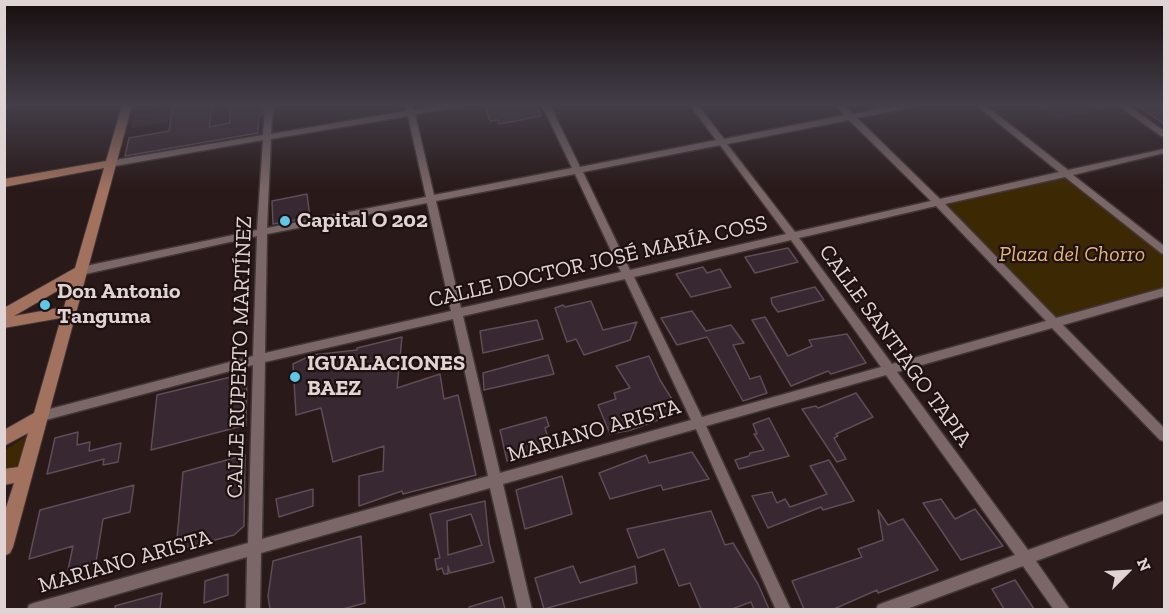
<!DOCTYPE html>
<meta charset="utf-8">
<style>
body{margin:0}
#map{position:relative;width:1169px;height:614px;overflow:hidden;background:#291919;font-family:"Zilla Slab",serif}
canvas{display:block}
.frame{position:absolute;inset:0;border:6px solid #dfd3d3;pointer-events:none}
.north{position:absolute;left:1097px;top:542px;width:60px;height:60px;-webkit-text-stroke:4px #1f1010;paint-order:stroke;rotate:66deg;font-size:16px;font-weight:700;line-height:24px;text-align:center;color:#dfd3d3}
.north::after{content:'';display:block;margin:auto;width:21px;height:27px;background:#dfd3d3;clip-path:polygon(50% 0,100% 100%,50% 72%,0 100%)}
</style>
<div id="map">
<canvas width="1169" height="614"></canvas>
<div class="frame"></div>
<div class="north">N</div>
</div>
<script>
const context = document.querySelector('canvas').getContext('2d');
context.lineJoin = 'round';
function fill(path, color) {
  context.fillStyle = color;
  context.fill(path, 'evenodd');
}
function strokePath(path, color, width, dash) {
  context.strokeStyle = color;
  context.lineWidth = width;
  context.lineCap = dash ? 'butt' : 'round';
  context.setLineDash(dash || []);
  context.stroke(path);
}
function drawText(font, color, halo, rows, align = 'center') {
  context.font = font + ' "Zilla Slab",serif';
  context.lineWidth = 4.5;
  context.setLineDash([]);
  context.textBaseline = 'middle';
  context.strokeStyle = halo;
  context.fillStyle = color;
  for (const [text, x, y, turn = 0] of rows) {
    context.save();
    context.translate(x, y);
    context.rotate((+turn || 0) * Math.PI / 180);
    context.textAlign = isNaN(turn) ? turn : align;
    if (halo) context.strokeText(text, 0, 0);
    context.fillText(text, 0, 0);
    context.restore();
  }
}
fill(new Path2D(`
 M194 105H259L258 133 181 147 182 120 131 128 134 115Z
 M1039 105H1118L1059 119Z`), '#371f20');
fill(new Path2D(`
 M1068 174 1164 251V292L1054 324 938 203Z
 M28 435 17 466 5 468V450Z`), '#3c2903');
const building = new Path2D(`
 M173 105H212L209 127 230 123V105H263L262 115 259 116 258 133 125 156 129 138 169 131Z
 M492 105H536L541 116 499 124 498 120 490 121 485 106Z
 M1137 105H1164V124Z
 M307 194 310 217 273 224 272 201Z
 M788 248 798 262 755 273 745 257Z
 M703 267 707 273 720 269 731 287 691 297 676 274Z
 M815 287 824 300 778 312 772 304 771 298Z
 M591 301 603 330 637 322 630 340 584 355 576 339 567 342 555 308 563 305 565 307Z
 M692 311 706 331 731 325 744 343 733 345 750 379 760 376 767 393 743 401 707 337 677 345 661 318Z
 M765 317 788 356 812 346 809 340 847 334 866 363 831 374 828 371 791 386 752 320Z
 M537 320 543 339 483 353 480 331Z
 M402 337 397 388 440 374 444 399 458 395 476 475 403 494 402 491 359 506V476L383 471 384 446 333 462 321 408 296 415 293 364 312 355 357 350V348Z
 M548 355 554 374 484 390 483 373Z
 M649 356 660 380 680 412 631 430 610 434 598 405 616 399 614 393 630 388 616 366Z
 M247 373 246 425 151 450 157 395Z
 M856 393 873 417 836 434 838 436 834 438 846 459 837 462 802 409 816 406 818 408Z
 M546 417 549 426 545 428 552 451 507 461 500 430Z
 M769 418 789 456 739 469 735 460 749 456 750 453 764 450 754 434H757L753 424Z
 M78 432 77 445 90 442 89 451 121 443 118 462 103 465 104 459 47 474 55 438Z
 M692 452 709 479 663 490 661 485 610 499 599 473 646 455 649 463Z
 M245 455 244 526 234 535 176 550 183 472Z
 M829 460 854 501 823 510 821 507 768 528 752 496 772 492 777 503 785 499 790 507 827 494 810 466Z
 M562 476 572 514 525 529 516 490Z
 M134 485 130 512 103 519 96 562 68 570 73 546 29 559 40 510Z
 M313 489V506L279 517 276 499Z
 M941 499 955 519 975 509 1003 546 961 560 923 503Z
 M485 501 489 543 494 562 450 573 448 566V574H444L442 568 437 570 435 559 440 558 430 514ZM471 514 482 545 448 555 447 521Z
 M878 510 888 525 903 519 938 570 878 593 877 590 834 609H804L792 581 862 557 858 549 883 540Z
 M711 511 725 545 733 543 758 584 769 609H754L751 602 732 609H701L690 583 679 586 664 549 638 558 627 529Z
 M361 536 365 603 343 609H270L268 596 273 561Z
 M573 566 580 583 635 566 637 583 544 609 535 578Z
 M228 574V595L204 603 205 581Z
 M1015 580 1034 609H1004L992 589Z
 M162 593 160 609H115V606Z
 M502 597 505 609H469V607Z`);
fill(building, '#382831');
strokePath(building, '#5e4d56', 1.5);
const street = new Path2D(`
 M4 105H10L4 110Z
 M265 105H273L271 134 407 111 405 105H413L414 110 443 105H461L457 107 415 114 434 195 572 168 542 105H550L580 167 716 140 690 105H698L724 139 845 115 835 105H843L853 114 899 105H915L911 107 857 118 940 199 1059 172 976 105H985L1068 170 1164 149V153L1073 175 1164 246V254L1161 253 1065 177 945 204 1056 318 1164 288V296L1063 325 1164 428V441L1160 440 1052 328 897 372 1028 550 1164 501V513L1036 561 1070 610H1054L1023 566 904 610H876L878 605 883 603 1015 555 886 375 706 426 791 610H776L696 429 503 484 532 610H518L490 488 261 553 260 610H246L247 557 62 610H27L29 605 34 603 248 543 253 365 42 421 38 420 36 416 38 412 42 411 253 356 257 236 81 275 76 271 81 267 257 230 263 140 109 167 105 164 109 161 263 135ZM408 116 426 197 267 228 271 139ZM849 120 931 201 795 232 727 144ZM720 145 786 234 630 270 583 172ZM575 174 621 272 461 308 436 201ZM427 203 451 311 265 353 267 234ZM936 206 1046 321 892 364 799 238ZM791 240 881 367 702 417 634 277ZM625 279 691 420 500 473 463 316ZM453 319 488 476 262 539 265 362Z
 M1118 105H1127L1164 131V136H1161Z`);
const secondary = new Path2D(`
 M122 105H132L13 547 10 553 4 556V514L14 483 4 485V469L18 467 28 433 4 446V430L34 413 61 318 4 328V308L75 268 104 168 4 187V179L106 161ZM71 283 64 307 14 316Z`);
strokePath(street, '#423636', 3);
strokePath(secondary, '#423636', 2);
fill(street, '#7b6767');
fill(secondary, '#a2725e');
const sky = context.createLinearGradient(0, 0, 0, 191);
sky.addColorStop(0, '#170e0e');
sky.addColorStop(0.55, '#433e49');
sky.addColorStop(1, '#433e4900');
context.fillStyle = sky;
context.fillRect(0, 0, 1169, 191);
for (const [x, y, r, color] of [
 [285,221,6,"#5bc8e7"],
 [45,305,6,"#5bc8e7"],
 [295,377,6,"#5bc8e7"]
]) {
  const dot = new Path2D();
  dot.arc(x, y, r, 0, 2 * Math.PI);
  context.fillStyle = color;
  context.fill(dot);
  strokePath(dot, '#1f1010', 2);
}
drawText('bold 22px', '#dfd3d3', '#1f1010', [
 ["Capital O 202",297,221],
 ["Don Antonio",57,292],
 ["Tanguma",57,317],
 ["IGUALACIONES",307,364],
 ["BAEZ",307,389]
], 'left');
drawText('italic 22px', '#e5b869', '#1f1010', [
 ["Plaza del Chorro",1072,255]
]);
drawText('22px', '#dfd3d3', '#1f1010', [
 ["CALLE DOCTOR JOSÉ MARÍA COSS",598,262,-13],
 ["CALLE SANTIAGO TAPIA",895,346,54],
 ["CALLE RUPERTO MARTÍNEZ",240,357,-88],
 ["MARIANO ARISTA",594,431,-16],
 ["MARIANO ARISTA",125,562,-16]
]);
</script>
